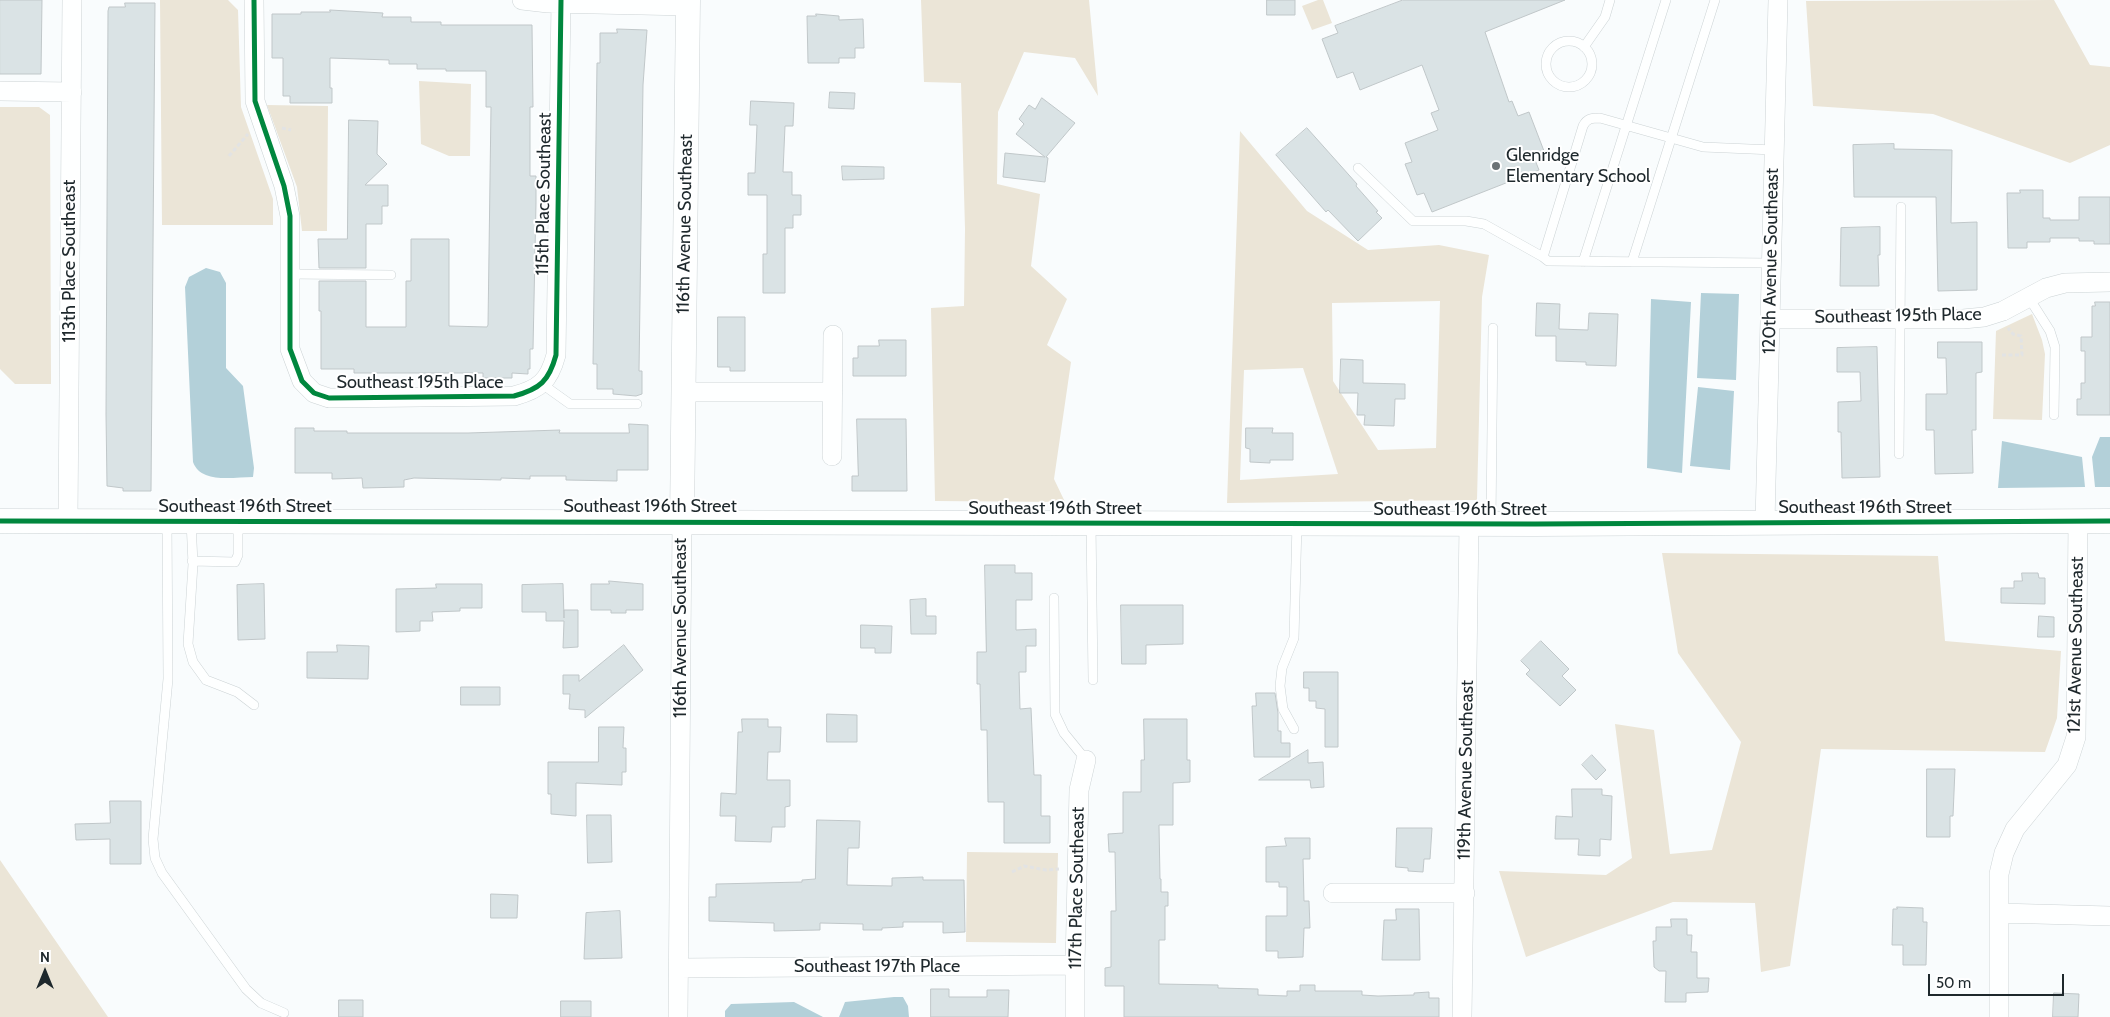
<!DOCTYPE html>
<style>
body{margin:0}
#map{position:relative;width:2110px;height:1017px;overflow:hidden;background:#f9fcfd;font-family:Cabin,sans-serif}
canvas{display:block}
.north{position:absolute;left:20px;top:947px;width:50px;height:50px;-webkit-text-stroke:4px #fff;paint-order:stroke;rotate:0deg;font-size:14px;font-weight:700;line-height:20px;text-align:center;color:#1e282c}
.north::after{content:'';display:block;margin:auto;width:18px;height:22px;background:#1e282c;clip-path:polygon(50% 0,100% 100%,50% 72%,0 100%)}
.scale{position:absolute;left:1928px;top:974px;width:136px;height:22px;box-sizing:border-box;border:2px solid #1e282c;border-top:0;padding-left:6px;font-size:15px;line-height:18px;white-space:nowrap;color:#1e282c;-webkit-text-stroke:4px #fff;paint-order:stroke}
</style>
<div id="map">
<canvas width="2110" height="1017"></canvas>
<div class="north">N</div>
<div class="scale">50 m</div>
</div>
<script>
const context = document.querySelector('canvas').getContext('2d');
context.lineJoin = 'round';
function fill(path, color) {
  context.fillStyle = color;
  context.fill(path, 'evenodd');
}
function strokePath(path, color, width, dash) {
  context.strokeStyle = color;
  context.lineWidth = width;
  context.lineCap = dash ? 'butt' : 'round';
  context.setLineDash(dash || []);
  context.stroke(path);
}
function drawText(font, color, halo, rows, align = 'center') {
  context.font = font + ' Cabin,sans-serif';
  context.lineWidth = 4;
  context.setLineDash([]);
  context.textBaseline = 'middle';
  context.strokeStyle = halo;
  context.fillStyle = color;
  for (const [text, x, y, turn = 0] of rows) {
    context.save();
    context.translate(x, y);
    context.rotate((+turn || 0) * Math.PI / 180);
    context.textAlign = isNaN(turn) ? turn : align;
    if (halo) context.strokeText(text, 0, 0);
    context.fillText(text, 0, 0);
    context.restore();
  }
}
fill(new Path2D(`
 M160 0H228L238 10 241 107 273 199V225H162Z
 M921 0H1089L1098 96 1075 58 1024 52 998 112 997 184 1040 194 1031 266 1067 299 1047 345 1071 362 1054 479 1065 502 935 501 931 308 964 306 965 229 961 83 924 82Z
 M1318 0H1323L1332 23 1312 30 1302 6Z
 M2054 0 2090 65 2110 67V145L2070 163 1933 114 1813 106 1806 1Z
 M419 81 471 84 470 156H449L421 144Z
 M267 105 328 106 327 231H302L297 187Z
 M0 107H39L50 115 51 384H15L0 369Z
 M1240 131 1307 211 1368 250 1439 245 1489 255 1482 297 1477 500 1227 503ZM1440 301 1436 448 1378 450 1333 381 1332 303ZM1303 368 1338 474 1240 480 1244 370Z
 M2032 314 2042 340 2045 354 2042 420 1993 419 1996 331Z
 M1662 553 1938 556 1945 641 2061 651 2057 718 2045 752 1821 749 1790 966 1761 972 1755 903 1673 902 1526 957 1499 871 1606 875 1632 858 1615 724 1654 730 1670 854 1712 850 1741 742 1678 653Z
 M967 852 1058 853 1056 943 966 942Z
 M0 860 108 1017H0Z`), '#ebe5d7');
fill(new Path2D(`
 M206 268 220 272 226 283V368L243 386 254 468 253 477C233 477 201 484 193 462L185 287 189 277Z
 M1701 293 1739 294 1736 380 1697 378Z
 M1651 299 1691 302 1682 473 1647 468Z
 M1698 387 1734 391 1730 470 1690 466Z
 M2100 437H2110V487H2095L2092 457Z
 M2002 441 2082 457 2085 487 1998 488Z
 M894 997H903L908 1006 909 1017H839L845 1002Z
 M794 1002 823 1017H725V1011L731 1004Z`), '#b3d0d9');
const building = new Path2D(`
 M0 0H42L41 74H0Z
 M1267 0H1295V15H1267Z
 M1403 0H1565L1485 32 1509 102 1512 101 1518 116 1529 112 1544 151 1533 155 1539 170 1432 212 1424 193 1417 195 1405 164 1412 162 1405 143 1438 130 1431 113 1439 110 1422 65 1360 90 1353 72 1337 78 1322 39 1338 33 1335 26Z
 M125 3H155L151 491H123V488L107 486 106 414 108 11 109 7H125Z
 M330 10 383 13 382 17H411V22H441V25H532L533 107H530V176H536V203L533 349H530V369H528V374L512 373V378H483V373H354V369H321V311H319V281H366V327H406V281H411V239H449V326L487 327 488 325 491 107H486V71H446V69H417V64H389V60L330 58V88H332V103H290V96H283V58H272V14H301V12H330Z
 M816 14 839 16V20L863 19 864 48H855V58H839V63H808L807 16H816Z
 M617 29 647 30 643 85 639 371H642V394L636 396 613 394V389H597V364H593L597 63H600V33H617Z
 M830 92 855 93 854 109 829 108Z
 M1042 98 1075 123 1046 157 1048 158 1045 182 1003 177 1005 153 1045 157 1016 134 1024 124 1019 119 1029 105 1035 109Z
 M751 101 794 103 793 126H785L783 172H792V195H801V215H793V228H785V293H763V254H767V195H748V173H755L757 125H750Z
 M349 120 378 121 377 154 387 164 365 185H388V206H382V224H366V268H319L318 239H347Z
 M1307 128 1357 184 1356 186 1378 211 1376 212 1382 218 1358 241 1328 210 1326 212 1276 155Z
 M1894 144V149L1952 150 1951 223 1977 222V290L1938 291 1936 197H1854L1853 145Z
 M842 166 884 167V179L843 180Z
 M2020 190H2043V218H2050V220H2079V197H2110V244H2094V241H2079V238H2050V242H2027V248H2008L2007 193H2020Z
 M1880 227V255H1878L1879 286H1840L1841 228Z
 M2095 302H2110V415H2077V399H2081V383H2085V351H2081V337H2092V306H2095Z
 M1537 303 1560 304 1559 329 1588 330 1589 313 1618 314 1616 366 1586 365V362L1556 361V336H1536Z
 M718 317H745V371H730V367H718Z
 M879 340H906V376H853V358H858V346H879Z
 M1938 342H1982V372L1976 373V430H1972L1973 473 1935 474 1934 430H1926V394H1947L1946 358H1938Z
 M1877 347 1880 477 1842 478 1841 432H1838V402L1861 401 1860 372H1837V348Z
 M1341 359 1363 360V383L1405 384V399H1395L1394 426 1364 425 1365 415H1357L1358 393H1340Z
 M857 419H906L907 491H852V476H858Z
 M629 424 648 425V470H617V481L566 480V476H530V479L501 478V480L414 478 404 480V487L363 488 362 478 332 479V473H295V428H314V431H347V433H468L560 430 559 433H629Z
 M1246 428H1273L1272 433H1293V460H1270V463L1250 462V449L1246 448Z
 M985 565H1015V573H1032V600H1016V630L1036 629V646H1026V672H1019L1020 709 1031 708 1034 775H1041V816H1050V843H1004V802H988L987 730H981L980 684H977V652H986Z
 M2022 573H2038L2039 578H2045V604L2001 603V588H2014V581H2022Z
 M609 581 643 584V610H626V613H611V610H591V584H609Z
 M264 584 265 639 238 640 237 585Z
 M436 584H482V608H460V611L432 612 433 621H420V631L396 632V589L436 588Z
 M563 584 564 618V610H578V647L563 648 564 621H546V612H522V585Z
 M926 599V616H936V634H911L910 600Z
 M1121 605H1183V644L1146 645V664H1122Z
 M2039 616 2054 617V637H2038Z
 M861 625 892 626 891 653H875V648H861Z
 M1541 641 1569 669 1562 676 1576 690 1560 706 1526 674 1530 670 1521 661Z
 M337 645 369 646 368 679 307 678V652H337Z
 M624 645 643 670 585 718V710L569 709 570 694H563V675H579V681Z
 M1304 672H1338V747H1325V709L1316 708V701H1309V688H1304Z
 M461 687H500V705H461Z
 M1256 693H1275L1278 713V731H1281V743H1290V757H1254L1252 706H1256Z
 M827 714 857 715V742H827Z
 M742 719H768V727H781L780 752H768L767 780H790V806L785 807V827H772L771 842 735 841 736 816H720L721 793 736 794 738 732H742Z
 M1144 719H1187V760H1190V782L1173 783V825H1159L1160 879H1161V892H1168V906H1165V940H1159V984L1218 985V988L1258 989V995L1287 996V991H1300V985H1315V991H1362V995L1378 996 1414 995V993L1429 992V998H1439V1017H1124V986H1105V968L1111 967V911H1116L1115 852H1109L1108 834 1123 833V792H1141V760H1144Z
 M599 727H624L623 748H626V772H622V785L576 783V816L551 814V794H548V762H598Z
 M1308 750V763L1323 762 1324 787 1311 788 1310 780H1259Z
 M1592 755 1606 770 1596 780 1582 765Z
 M1927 769H1955L1953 816H1950V837H1927Z
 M1572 789H1602V795L1612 796 1611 840 1600 839V856L1578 855 1579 839H1555L1556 816 1572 817Z
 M110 801H141V864H110V839L76 840 75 824 110 823Z
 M587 815H611L612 862 588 863Z
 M817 820 860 821 859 848H848L847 885 892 886V878L923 877V880H964L965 932 943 933V922H903V927L882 928V930H863V924L820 923V930L774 931V923L709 921V897H716V884L802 882V880L815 879Z
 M1397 828H1432L1430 859H1424L1423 872 1408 871V868L1396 867Z
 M1285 838H1310V859H1303L1304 901H1309L1310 928H1304L1303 957 1278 958V951H1266V916H1287V887H1279V882H1266V847L1286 846Z
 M491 894 518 895 517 918H491Z
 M1897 907 1923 908V922H1927L1926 965H1903V945H1892L1893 909H1897Z
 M1396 909H1419L1420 960H1382L1384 920H1396Z
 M620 911 622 958 584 959 586 913Z
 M1671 919H1687V935H1692L1691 952H1697V978H1709L1708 992 1686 993V1002H1665L1666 971H1659L1654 967 1653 941H1656V927H1671Z
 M931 989H949V997H987V990H1009L1008 1017H931Z
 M2054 993 2079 994 2078 1017H2053Z
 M339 1000H363V1017H339Z
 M561 1001H591V1017H561Z`);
fill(building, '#dae3e5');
strokePath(building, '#c0c7c9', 1);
const service = new Path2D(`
 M1546 64a23 23 0 1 1 46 0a23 23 0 1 1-46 0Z
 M1584 47 1605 17 1610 0
 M1358 168 1413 221H1466L1484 224 1543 257
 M1583 262 1666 0
 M1632 262 1715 0
 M1771 263 1548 261 1543 257 1583 126C1587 118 1592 118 1600 118L1703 147 1774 150
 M290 274 391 275
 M2029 298 2050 331 2055 347 2054 415
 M542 384 570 404H637
 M1899 454 1901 207
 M167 521 168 679 153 839 155 858 162 873 246 989 261 1003 284 1013
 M191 521 193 564 188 644 193 662 206 680 237 692 254 705
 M1091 523 1093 680
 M1491 523 1493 328
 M192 561 235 562 238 555V523
 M1054 598 1055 714 1064 733 1086 760
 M1294 729 1283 709 1280 686 1282 668 1294 638 1297 523`);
const minor = new Path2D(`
 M254 0 255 101 284 186 290 216V349L302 381 314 393 329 398 514 396C540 389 549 381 556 355L561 0
 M522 0 548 3 688 6
 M0 91 72 92
 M1770 319H1963L1984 317 2003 311 2046 288 2065 283 2110 282
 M683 392H833
 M832 456 833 335
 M68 521 72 0
 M1765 522 1778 0
 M1333 893H1465
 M1999 913 2110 916
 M679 968 1075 965
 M678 1017 682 521
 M1075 1017V965L1079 790 1086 760
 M1462 1017 1469 524
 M1999 1017V874L2004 853 2015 829 2067 765 2076 737 2078 521`);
const tertiary = new Path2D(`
 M0 521 1535 524 2110 521
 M682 521 688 0`);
strokePath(service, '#ccd3d5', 10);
strokePath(minor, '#ccd3d5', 20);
strokePath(tertiary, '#ccd3d5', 25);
strokePath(new Path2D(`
 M282 128 291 130
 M229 156 248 134
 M2002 355H2022L2021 336 2013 334 2008 328
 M1012 872 1024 866 1046 870 1059 869`), '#e2e3e4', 3, [4, 2.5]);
strokePath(service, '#feffff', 9);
strokePath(minor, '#feffff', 19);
strokePath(tertiary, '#feffff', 24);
strokePath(new Path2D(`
 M254 0 255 101 284 186 290 216V349L302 381 314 393 329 398 514 396C540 389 549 381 556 355L561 0
 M0 521 1535 524 2110 521`), '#00873e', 5);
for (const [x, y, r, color] of [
 [1496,166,5,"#6b7275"]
]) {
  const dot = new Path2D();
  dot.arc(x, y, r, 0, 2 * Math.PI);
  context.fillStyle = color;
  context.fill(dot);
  strokePath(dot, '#fff', 2);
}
drawText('18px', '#1e282c', '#fff', [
 ["Glenridge",1506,156],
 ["Elementary School",1506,177]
], 'left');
drawText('18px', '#1e282c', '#fff', [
 ["115th Place Southeast",544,194,-89],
 ["116th Avenue Southeast",685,224,-89],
 ["113th Place Southeast",70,261,-90],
 ["120th Avenue Southeast",1771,261,-89],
 ["Southeast 195th Place",1898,316,-1],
 ["Southeast 195th Place",420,383],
 ["Southeast 196th Street",245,507],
 ["Southeast 196th Street",650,507],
 ["Southeast 196th Street",1865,508],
 ["Southeast 196th Street",1055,509],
 ["Southeast 196th Street",1460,510],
 ["116th Avenue Southeast",681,628,-90],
 ["121st Avenue Southeast",2076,645,-89],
 ["119th Avenue Southeast",1466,770,-89],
 ["117th Place Southeast",1077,888,-89],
 ["Southeast 197th Place",877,967]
]);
</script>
